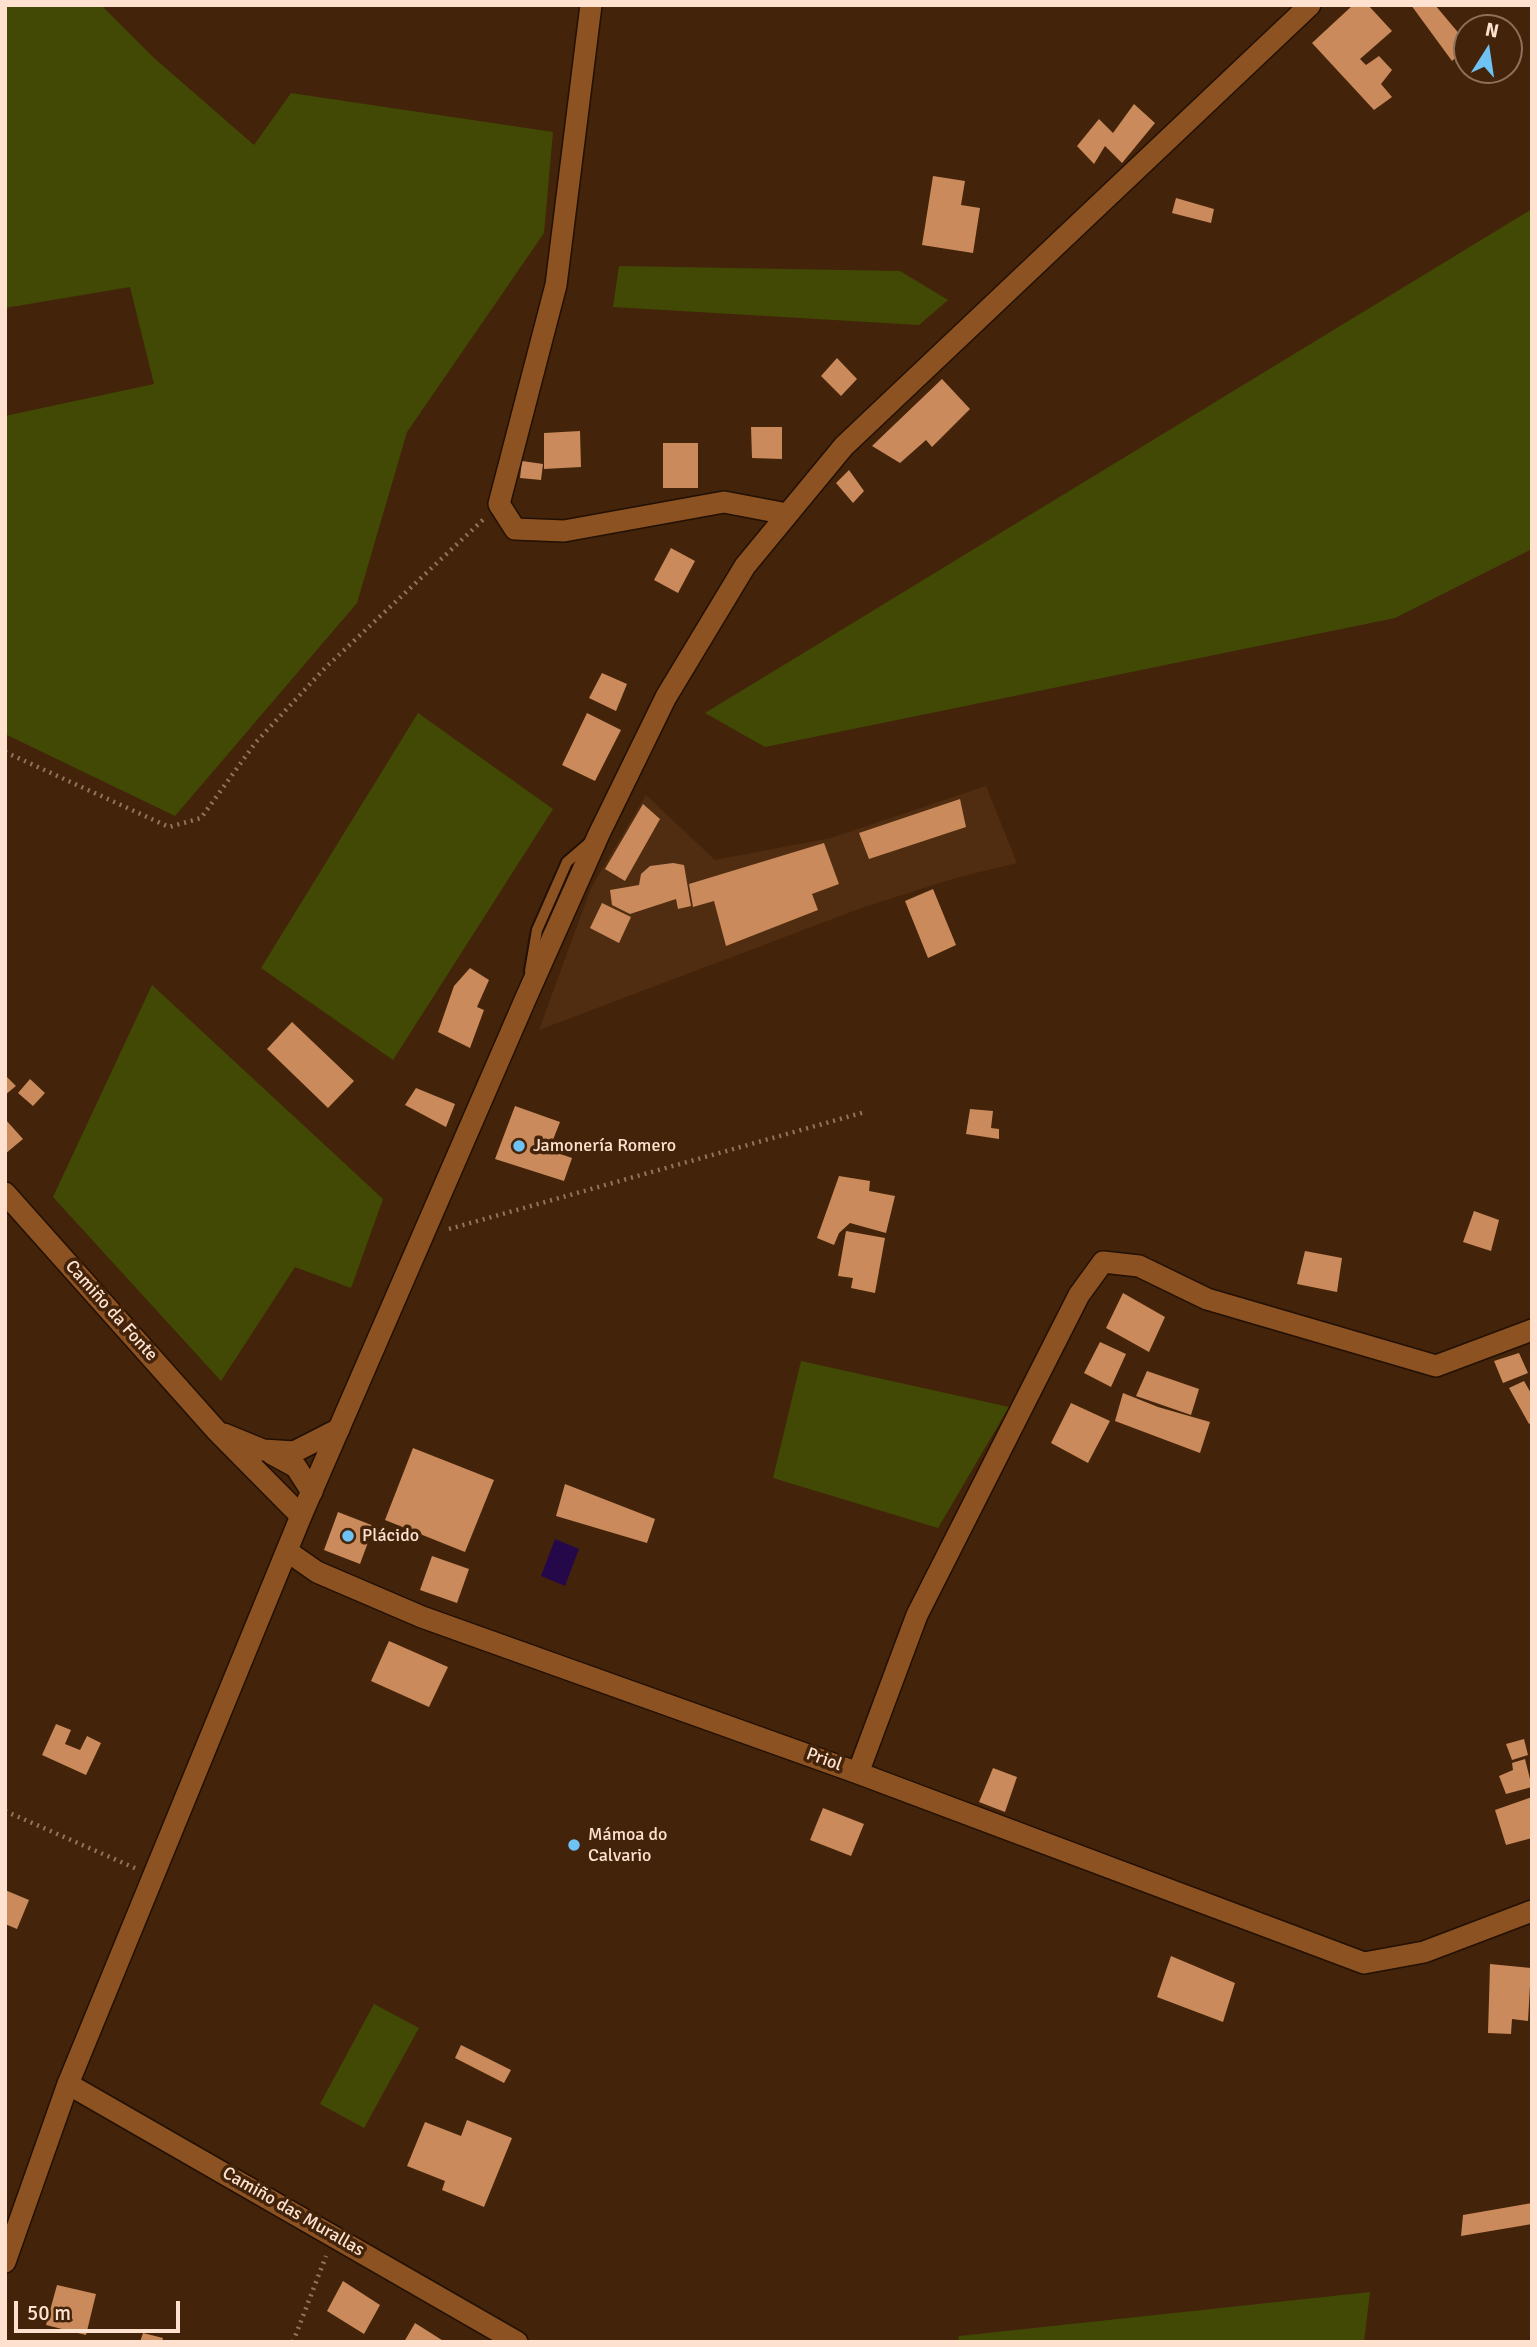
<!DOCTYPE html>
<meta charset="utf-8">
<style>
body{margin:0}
#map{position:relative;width:1537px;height:2347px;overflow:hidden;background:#43240a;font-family:Signika,sans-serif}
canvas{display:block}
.frame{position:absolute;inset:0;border:7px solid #fee2cf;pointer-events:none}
.north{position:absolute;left:1453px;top:14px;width:70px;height:70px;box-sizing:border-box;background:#43240a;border:2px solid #8e7059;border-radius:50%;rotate:12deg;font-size:19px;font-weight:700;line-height:28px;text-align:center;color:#fee2cf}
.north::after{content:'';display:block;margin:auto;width:24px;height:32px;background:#6fc2f4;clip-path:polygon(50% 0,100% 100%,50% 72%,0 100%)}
.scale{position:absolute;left:14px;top:2301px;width:166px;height:32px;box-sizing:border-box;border:4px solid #fee2cf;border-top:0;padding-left:9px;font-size:21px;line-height:24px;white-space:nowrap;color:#fee2cf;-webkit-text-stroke:5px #43240a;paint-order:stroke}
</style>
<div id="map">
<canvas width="1537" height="2347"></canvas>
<div class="frame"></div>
<div class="north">N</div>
<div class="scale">50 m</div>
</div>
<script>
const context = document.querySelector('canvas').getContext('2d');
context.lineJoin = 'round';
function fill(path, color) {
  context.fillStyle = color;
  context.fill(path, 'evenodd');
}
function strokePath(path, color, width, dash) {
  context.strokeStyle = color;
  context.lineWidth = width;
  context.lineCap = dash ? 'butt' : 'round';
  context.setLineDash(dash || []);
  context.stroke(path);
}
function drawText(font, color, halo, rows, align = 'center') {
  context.font = font + ' Signika,sans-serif';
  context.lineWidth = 7;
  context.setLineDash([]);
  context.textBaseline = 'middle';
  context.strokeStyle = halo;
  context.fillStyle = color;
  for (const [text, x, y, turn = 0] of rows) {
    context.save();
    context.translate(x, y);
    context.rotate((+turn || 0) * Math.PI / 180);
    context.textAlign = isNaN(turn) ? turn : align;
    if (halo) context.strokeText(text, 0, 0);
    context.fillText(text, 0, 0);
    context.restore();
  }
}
fill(new Path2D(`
 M986 786 1017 863 959 877 864 907 539 1030 591 888 646 795 715 860 831 838Z`), '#502d10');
fill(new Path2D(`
 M5 5H101L154 58 254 145 291 93 553 132 544 233 407 432 357 603 175 816 5 734V416L154 384 130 287 5 308Z
 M1532 209V549L1395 618 765 747 705 713Z
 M619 266 900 271 948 300 919 325 613 307Z
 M418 713 553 809 393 1060 261 968Z
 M152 985 383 1199 351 1288 295 1267 221 1381 53 1197Z
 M801 1361 1009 1407 938 1528 773 1478Z
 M374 2004 419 2028 364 2128 320 2104Z
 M1370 2292 1364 2342H958L959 2336Z`), '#414905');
fill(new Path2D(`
 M555 1539 579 1549 565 1586 541 1576Z`), '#250849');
fill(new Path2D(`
 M1353 5H1368L1392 31 1360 59 1366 65 1379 56 1392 70 1381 84 1392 97 1374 110 1312 43Z
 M1411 5H1435L1467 43V48L1452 61Z
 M1134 104 1155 123 1122 163 1105 146 1094 164 1077 146 1099 119 1113 133Z
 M933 176 965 181 961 205 980 208 973 253 922 245Z
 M1176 198 1214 209 1211 223 1172 213Z
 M837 358 857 379 841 396 821 376Z
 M942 379 970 409 932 447 926 440 900 463 872 446Z
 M751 427H782V459L752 458Z
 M580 431 581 467 544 469V433Z
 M663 443H698V488H663Z
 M522 461 543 464 541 480 520 478Z
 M849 470 864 491 853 503 836 483Z
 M671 548 695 561 678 593 654 580Z
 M602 673 627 684 616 711 589 698Z
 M587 713 621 730 595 781 562 765Z
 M960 799 966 827 869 859 859 833Z
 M643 804 660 819 625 881 605 869Z
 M824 843 839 884 812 894 818 910 726 946 714 901 693 907 689 884Z
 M673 863 684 865 691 906 678 909 676 899 630 914 612 905 610 890 639 885 641 874 650 866Z
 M933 889 956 945 928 958 905 901Z
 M602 903 631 917 619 943 590 928Z
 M470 968 489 980 477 1007 484 1010 470 1048 438 1032 454 986Z
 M292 1022 354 1081 328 1108 267 1049Z
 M5 1075 16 1086 5 1095Z
 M30 1079 45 1093 33 1106 18 1093Z
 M416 1088 455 1104 446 1127 405 1105Z
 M515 1106 560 1122 549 1150 572 1158 564 1181 495 1159Z
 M970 1109 993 1111 991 1128 999 1129V1139L966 1134Z
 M5 1119 23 1139 5 1154Z
 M839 1176 870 1181 869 1191 895 1196 886 1233 850 1223 839 1233 834 1245 817 1238Z
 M1474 1211 1499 1220 1491 1251 1463 1242Z
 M846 1231 885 1238 875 1293 851 1288 853 1278 838 1276Z
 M1305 1251 1342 1258 1337 1292 1297 1284Z
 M1123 1293 1165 1317 1149 1352 1106 1328Z
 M1100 1342 1126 1354 1111 1387 1084 1373Z
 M1519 1353 1528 1373 1503 1383 1494 1361Z
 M1147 1371 1199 1389 1191 1415 1136 1396Z
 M1524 1381 1532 1395V1422L1529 1424 1509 1388Z
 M1123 1393 1158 1407 1210 1422 1200 1453 1115 1421Z
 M1071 1403 1110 1421 1088 1463 1051 1443Z
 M413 1448 494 1480 465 1552 385 1520Z
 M565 1484 655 1519 647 1543 556 1516Z
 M338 1512 374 1526 360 1564 324 1550Z
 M432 1556 469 1569 457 1603 420 1590Z
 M389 1641 448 1667 429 1707 371 1681Z
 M56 1724 71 1730 65 1744 80 1750 87 1736 101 1743 86 1775 42 1755Z
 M1524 1739 1528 1755 1512 1760 1506 1744Z
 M1525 1759 1532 1787 1506 1794 1499 1776 1513 1770 1512 1763Z
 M993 1768 1017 1777 1005 1812 979 1802Z
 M1532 1797V1838L1506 1845 1495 1810Z
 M823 1808 864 1824 851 1856 810 1840Z
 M5 1890 29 1900 17 1929 5 1924Z
 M1171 1956 1235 1983 1223 2022 1157 1997Z
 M1490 1964 1531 1968 1528 2021 1512 2019 1511 2034 1488 2033Z
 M461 2045 511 2070 504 2083 455 2058Z
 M467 2120 512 2138 484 2207 442 2190 445 2181 407 2166 425 2122 461 2136Z
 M1532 2203V2224L1461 2236 1463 2215Z
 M343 2281 380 2305 364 2334 327 2311Z
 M57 2285 96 2294 86 2335 46 2325Z
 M415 2323 445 2342H404Z
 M143 2333 163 2338 162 2342H140Z`), '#ca8a5b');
const lane = new Path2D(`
 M530 971 537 930 567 862 589 843`);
const street = new Path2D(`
 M591 5 556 285 499 504 515 529 564 531 724 502 787 514
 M5 1193 216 1430 301 1516
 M224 1434 263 1450 294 1452 339 1429
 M272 1454 296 1467 312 1492
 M287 1551 317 1572 422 1617 858 1773 1364 1963 1424 1952 1532 1911
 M858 1773 917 1615 1079 1295 1103 1262 1139 1266 1207 1299 1436 1366 1532 1330
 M68 2084 517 2342`);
const secondary = new Path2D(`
 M5 2262 68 2084 301 1516 525 1000 599 834 666 697 745 566 844 446 1310 5`);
strokePath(lane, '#221003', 14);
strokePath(street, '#221003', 24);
strokePath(secondary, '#221003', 24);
strokePath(new Path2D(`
 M5 752 169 827 201 818 256 742 325 668 486 517
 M449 1229 865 1112
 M5 1811 137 1869
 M293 2342 326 2256`), '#92745d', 4.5, [2, 5]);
strokePath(lane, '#8d5222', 10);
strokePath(street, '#8d5222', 21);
strokePath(secondary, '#8d5222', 21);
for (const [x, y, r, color] of [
 [519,1146,7,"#6fc2f4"],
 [348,1536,7,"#6fc2f4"],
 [574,1845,7,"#6fc2f4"]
]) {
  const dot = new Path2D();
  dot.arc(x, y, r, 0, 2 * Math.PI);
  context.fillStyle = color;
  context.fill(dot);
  strokePath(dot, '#43240a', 2.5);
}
drawText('18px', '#fee2cf', '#43240a', [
 ["Jamonería Romero",533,1146],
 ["Plácido",362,1536],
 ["Mámoa do",588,1835],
 ["Calvario",588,1856]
], 'left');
drawText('18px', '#fee2cf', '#43240a', [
 ["Camiño da Fonte",111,1311,48],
 ["Priol",824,1760,20],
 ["Camiño das Murallas",293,2212,30]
]);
</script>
